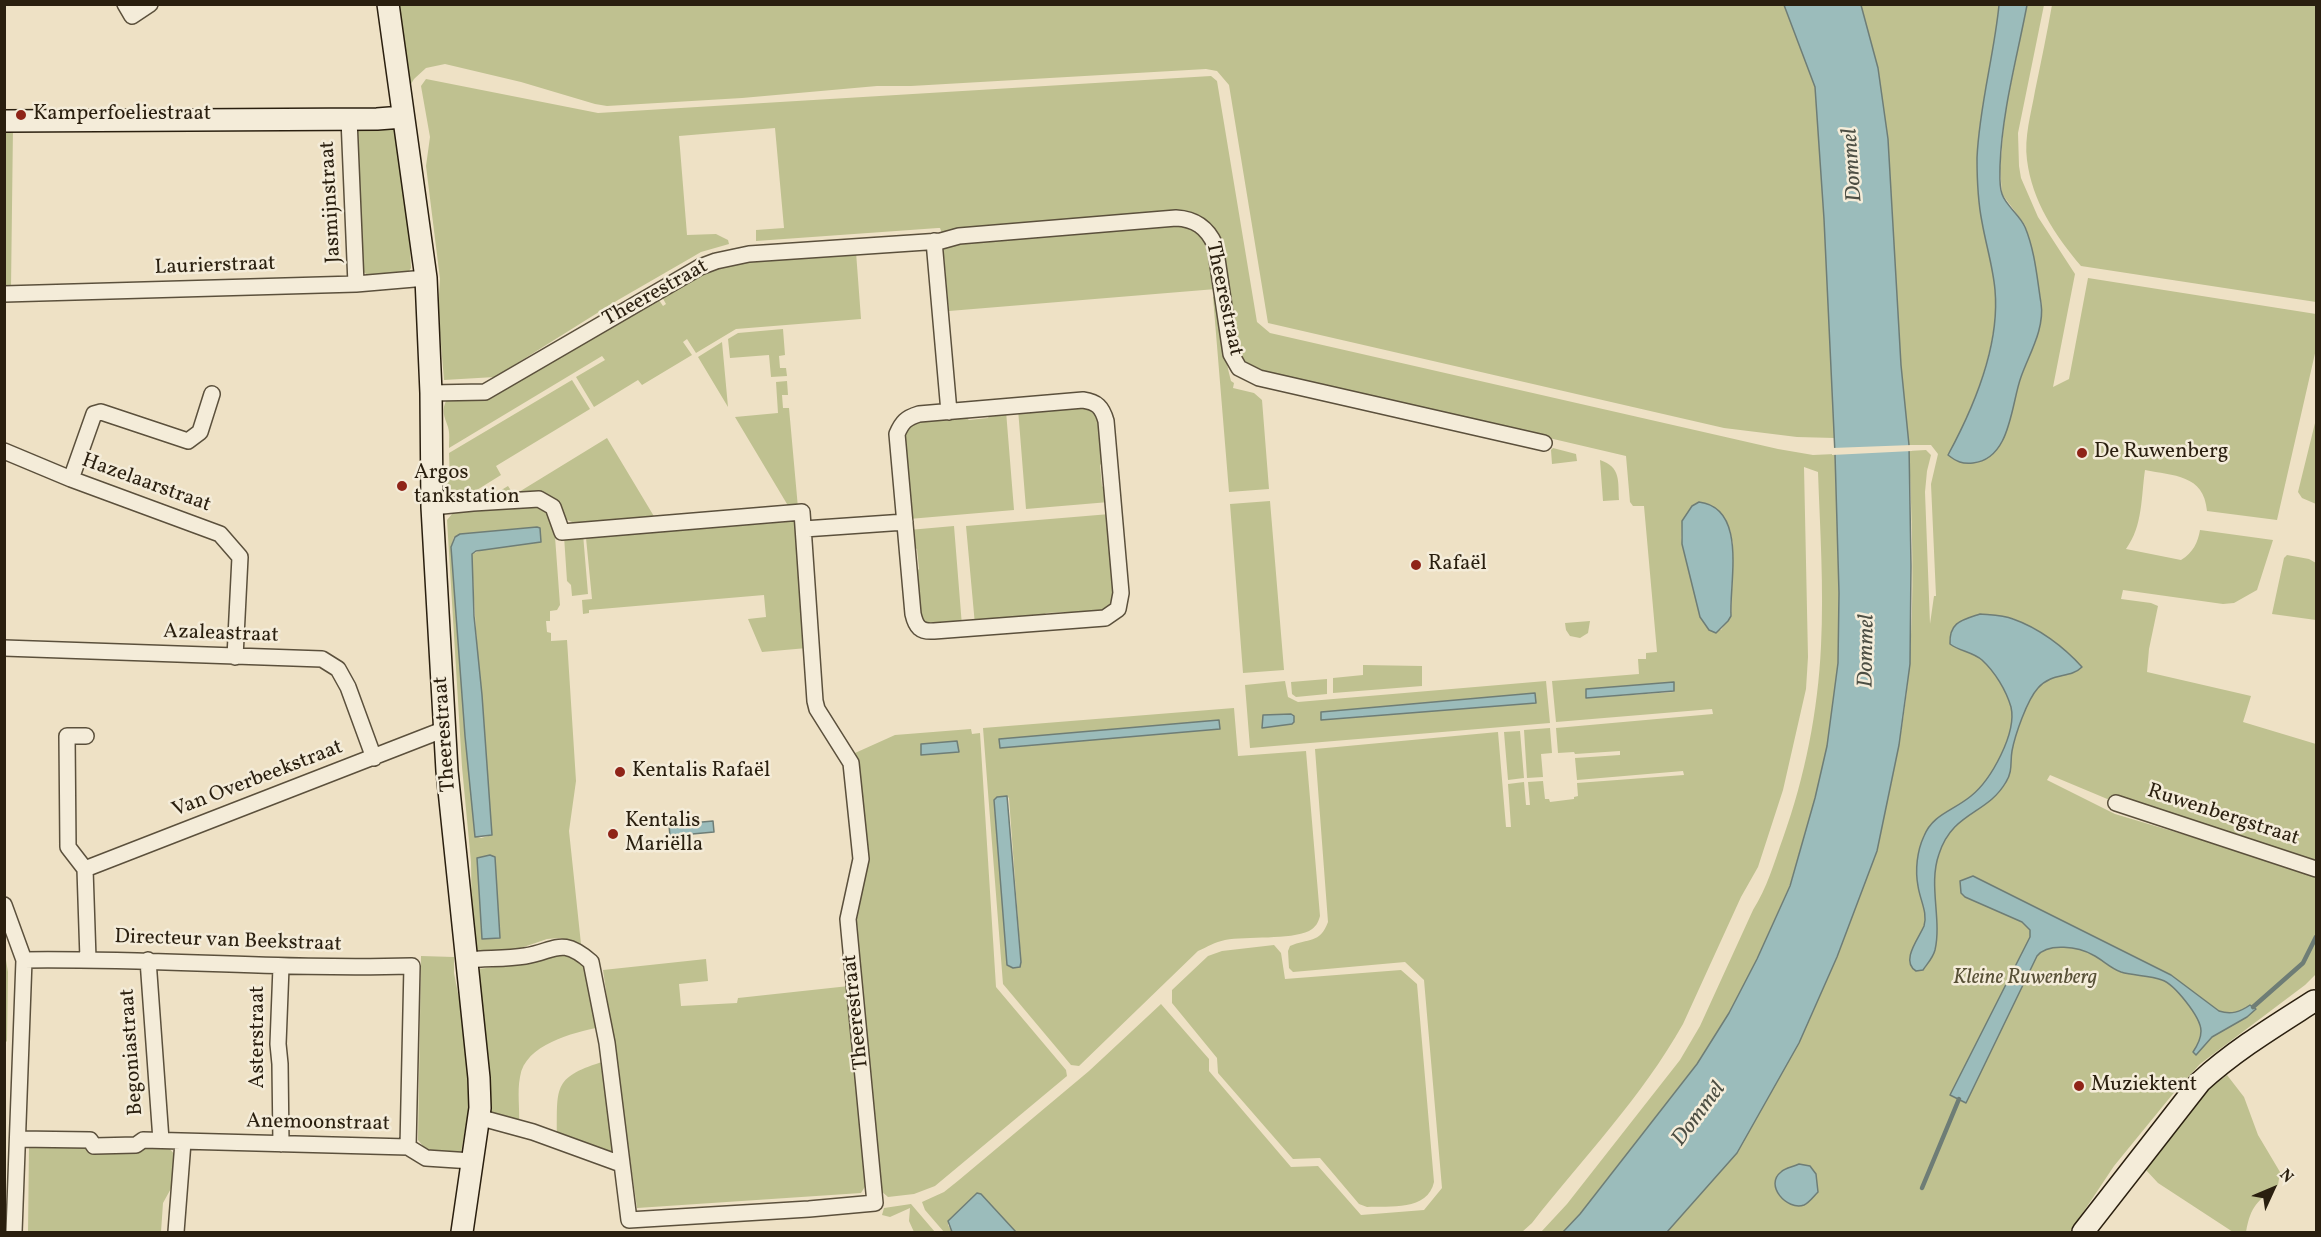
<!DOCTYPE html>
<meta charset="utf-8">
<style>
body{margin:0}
#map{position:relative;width:2321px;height:1237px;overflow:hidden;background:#eee1c5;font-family:Vollkorn,serif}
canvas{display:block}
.frame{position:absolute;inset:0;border:6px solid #2a1f0f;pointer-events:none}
.north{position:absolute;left:2243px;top:1159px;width:60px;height:60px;-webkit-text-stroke:4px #f4ecd9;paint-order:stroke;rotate:46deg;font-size:16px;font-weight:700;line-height:24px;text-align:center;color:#2a1f0f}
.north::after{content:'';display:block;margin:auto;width:21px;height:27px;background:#2a1f0f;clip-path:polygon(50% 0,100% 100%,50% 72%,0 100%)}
</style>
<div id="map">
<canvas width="2321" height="1237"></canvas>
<div class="frame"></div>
<div class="north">N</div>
</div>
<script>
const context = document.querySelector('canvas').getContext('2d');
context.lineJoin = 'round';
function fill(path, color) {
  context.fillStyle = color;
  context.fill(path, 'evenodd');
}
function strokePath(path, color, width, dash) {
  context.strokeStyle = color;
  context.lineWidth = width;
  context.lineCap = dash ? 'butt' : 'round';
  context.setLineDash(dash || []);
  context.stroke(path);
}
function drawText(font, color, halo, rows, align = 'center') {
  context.font = font + ' Vollkorn,serif';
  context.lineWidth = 5;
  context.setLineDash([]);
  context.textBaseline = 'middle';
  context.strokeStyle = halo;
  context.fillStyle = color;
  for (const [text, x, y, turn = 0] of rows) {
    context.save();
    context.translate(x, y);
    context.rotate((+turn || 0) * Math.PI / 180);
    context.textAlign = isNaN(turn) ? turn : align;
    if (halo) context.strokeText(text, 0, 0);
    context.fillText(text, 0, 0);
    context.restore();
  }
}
fill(new Path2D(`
 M395 5H1784L1815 87 1824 219 1835 438 1797 437 1724 428 1268 323 1229 85 1217 71 1206 69 911 86H877L742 98 607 106 595 104 521 82 445 64 426 68 414 79 408 89Z
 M1861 5H1999C1994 56 1979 106 1977 158 1977 179 1978 202 1982 222 1986 245 1993 267 1995 289 2000 343 1973 408 1949 455L2012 412 2020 379 2036 341 2042 306 2033 256 2025 225 2002 194 2000 168 2005 113 2027 5H2044L2018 133 2019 166 2021 178 2038 217 2075 274 2053 387 2069 379 2088 278 2316 314V349L2277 520 2207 511C2204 474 2173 476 2145 470 2141 497 2143 526 2126 549L2181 560C2193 553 2198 542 2200 530L2273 540 2257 590 2234 603 2223 604 2123 590 2121 599 2151 603 2158 606 2149 649 2147 672 2251 696 2243 722 2316 744V866L2136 811 2050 775 2047 780 2115 814 2316 874V974L2305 985 2200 1064 2172 1095 2114 1166 2070 1232H1662L1888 799C1897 755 1906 712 1909 667 1915 596 1912 522 1909 451L1926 450 1931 455 1927 471 1925 492 1930 624 1934 596H1936L1931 484 1938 454 1931 445H1909L1901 365 1888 139 1878 68Z
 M2052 5H2316V302L2081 266C2055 235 2032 201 2027 160 2024 137 2031 114 2035 91 2041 62 2047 33 2052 5Z
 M1211 76 1217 81 1257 322 1270 333 1778 449 1813 455 1835 454 1839 593 1838 663 1827 747 1815 798 1790 885 1757 959 1729 1013 1697 1064 1580 1214 1563 1232H1541L1567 1204 1680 1060 1700 1026 1753 910C1767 888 1774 863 1783 838 1805 777 1818 711 1821 646 1824 588 1820 529 1818 472L1804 467 1808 657 1806 689 1783 790 1758 867 1741 897 1683 1024C1642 1097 1583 1158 1532 1223L1522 1232H1016L981 1194 977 1193 948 1221V1225L952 1232H944L925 1210 922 1202 944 1192 959 1180 1089 1071 1161 1004 1209 1059V1071L1291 1167 1318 1166 1361 1215 1424 1210 1442 1188 1424 980 1405 962 1293 972 1289 968 1288 951 1290 946C1308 938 1320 944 1328 922L1315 749 1498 732 1506 827H1511L1508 784 1524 782 1526 805H1530L1528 782 1543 781 1545 799H1549L1550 802 1574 799V797L1578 796 1577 783 1684 775 1683 771 1577 780 1575 758 1620 755V751L1575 754 1574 752 1558 753 1556 728 1713 714 1712 709 1556 722 1552 681 1639 674 1638 659H1646V653L1657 652 1644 506H1633L1630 502 1626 456 1250 368 1237 355 1205 222 943 236 940 228H938L756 241V230L784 228 775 128 679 136 687 235 716 234 728 240 729 244 701 252 689 259 618 300 495 377 444 380 438 309 440 279 426 166 430 137 421 86 426 79 598 113ZM1695 504 1723 516 1730 530 1733 545 1731 616 1721 630 1700 617 1681 538 1682 521ZM1673 682 1674 692 1586 698 1587 689Z
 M363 125 392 128 396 131C404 177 409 222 411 268L409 271 367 275 363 271 356 132Z
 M4 127H13L11 288H4Z
 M1184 225C1213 241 1212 259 1216 289L949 311 943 246 955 242Z
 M856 252 861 319 736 329 696 353 687 339 683 342 692 355 642 385 638 380 594 407 576 377 605 360 602 356 449 448C449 442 450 433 448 427 444 416 441 410 447 399L483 398 657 297 663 306 666 304 661 295 706 270 732 263Z
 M1217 296 1228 369 1231 381 1234 383 1233 388 1254 393 1262 400 1269 489 1229 492 1213 297Z
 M783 329 785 355 779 356 780 368H786L787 376 771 377 769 355 730 358 728 339 738 333Z
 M722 342 728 407 698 357Z
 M572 380 590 409 496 466 501 475 464 498 446 499V483L450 479 449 453Z
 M787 381 788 395H782L783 408H789L798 508 790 509 735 417 778 413 776 382Z
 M1081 404 1098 413 1106 459 1100 465 1102 486 1108 492 1109 502 1026 509 1018 409Z
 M992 411H1006L1014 510 909 519 903 434 912 421 961 414 969 420 988 418Z
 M2316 419V504L2302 498 2298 492Z
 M607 438 655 518 577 524 565 519 559 507 493 495 508 486 514 495Z
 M1553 448 1576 454 1577 461 1552 464 1551 450Z
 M1600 460C1621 467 1618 481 1619 500L1603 501Z
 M1270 501 1284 670 1243 673 1230 504Z
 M544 506 554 523 560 605 557 610 550 611V621H546L547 632 551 633V641L567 640 576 781 569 831 581 944 560 938 547 939 509 952 476 956 472 921 471 862 462 767 447 520 452 514 458 511ZM537 527 472 554C475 648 486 741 492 835L481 838 475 836 465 736 451 547 454 537 460 534Z
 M1110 514 1117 588 1110 610 1075 617 1068 612 1046 613 1038 620 975 625 966 526Z
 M799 521 807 648 762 652 748 619 766 617 764 595 589 610V613L583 614 582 600 592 599 586 538Z
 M954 526 962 626 933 628 920 622 913 575 919 569 917 549 910 544 909 530Z
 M583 534 588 594 572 596 571 585 567 581 564 536Z
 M2287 555 2309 559 2316 563V620L2272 614 2284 558Z
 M1590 621 1588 633 1580 638 1570 636 1566 630 1565 623Z
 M1363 665 1422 666V686L1333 693V678L1363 675Z
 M1327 679V694L1296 697 1292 694 1291 682Z
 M1285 681 1288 697 1298 702 1546 681 1550 723 1250 748 1245 685Z
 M1234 708 1238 756 1306 751 1320 916C1318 923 1316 927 1309 931 1290 940 1247 936 1225 940 1215 942 1207 947 1198 951L1079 1066 1071 1065 1003 984 983 728ZM1007 796 1009 798 1021 962 1020 967 1007 965 994 801 997 797Z
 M1550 728 1552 753 1541 754 1543 777 1527 778 1524 730Z
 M971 729 972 734 980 733 996 987 1066 1070 1067 1076 935 1186 914 1194 888 1197 880 1190 856 923 868 861 859 768 855 753 895 735Z
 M1520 731 1524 778 1508 780 1504 732Z
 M1274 945 1281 953 1285 979 1401 970 1417 984 1434 1182C1428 1211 1389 1206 1367 1207L1359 1204 1320 1158 1293 1159 1218 1073 1217 1058 1172 1003V990L1208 956 1222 951Z
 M4 948 8 972 7 1041 5 1043Z
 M559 951 584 961 600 1027C573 1033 525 1044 520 1077 517 1092 520 1109 519 1124L489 1116 488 1061 478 969 511 965Z
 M421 956 454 957V973L462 1014 468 1072 470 1101 461 1153 428 1152 418 1140Z
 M706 959 708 981 679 984 681 1006 737 1003 738 998 849 986 866 1185 861 1193 637 1208 603 970Z
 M605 1061 617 1158 557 1134C557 1085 554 1077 605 1061Z
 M2227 1075 2244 1097 2258 1135 2280 1172 2278 1185C2257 1202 2251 1205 2246 1232H2233L2158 1183 2145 1169 2195 1100Z
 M37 1143 148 1145 169 1148 175 1155 174 1183 163 1203 161 1232H28L29 1147Z
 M911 1204 935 1232H914L909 1221 910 1208 890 1217 882 1215 884 1208Z`), '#bfc190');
const water = new Path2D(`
 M1784 5H1861L1878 68 1888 139 1901 365 1909 445 1911 566 1910 664 1899 745 1877 851 1837 957 1799 1043 1737 1153 1667 1232H1563L1580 1214 1697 1064 1729 1013 1757 959 1790 886 1815 798 1827 746 1838 663 1839 593 1835 454 1824 219 1815 87Z
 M1999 5H2027C2017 58 2002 111 2000 166 2000 174 1999 186 2002 194 2006 206 2020 215 2025 227 2035 251 2037 278 2041 303 2045 329 2029 354 2021 377 2011 404 2011 459 1973 463 1962 464 1957 462 1948 455 1974 407 2000 345 1995 290 1993 267 1986 245 1982 222 1978 202 1977 179 1977 158 1979 107 1994 56 1999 5Z
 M1699 502C1748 508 1729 583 1731 616L1728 621 1716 633 1709 630 1700 617 1682 544V521L1692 506Z
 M537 527 540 528 541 542 476 551 472 554 474 616 482 695 492 835 475 837 465 736 451 547 455 537 460 534Z
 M1980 614C1990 615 2003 615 2013 619 2039 628 2064 647 2082 667 2070 679 2052 672 2038 688 2027 700 2015 735 2012 751 2010 762 2013 771 2006 782 1987 815 1953 811 1939 854 1928 885 1942 919 1935 950 1933 958 1927 964 1923 970L1916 971C1900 961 1919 938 1924 926 1928 913 1920 900 1918 886 1915 870 1917 851 1924 836 1933 814 1953 811 1971 796 1991 780 2017 733 2011 707 2006 690 1995 672 1982 660 1973 652 1959 651 1950 644 1949 622 1962 620 1980 614Z
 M1674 682V691L1586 698V689Z
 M1535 693 1536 703 1321 720V712Z
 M1291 714 1294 716V722L1292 724 1262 728 1263 715Z
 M1219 720 1220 729 1000 748 999 739Z
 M957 741 959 752 921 755V744Z
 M1007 796 1021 962 1020 967 1013 968 1007 965 994 800 997 797Z
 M713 821 714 832 670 836 669 825Z
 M490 855 495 857 500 938 482 939 477 858Z
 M1973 876 2171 975 2219 1011C2231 1015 2240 1012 2250 1005L2256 1009 2247 1017 2212 1037 2196 1055 2193 1052C2197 1046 2201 1038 2201 1031 2201 1017 2174 984 2162 980 2149 975 2134 976 2121 972 2110 968 2103 960 2093 955 2079 947 2048 942 2037 956L1966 1103 1950 1095 2030 937V930L2022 922 1965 897 1961 893 1960 881Z
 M1799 1164 1810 1166 1816 1174 1818 1192C1814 1196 1809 1203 1804 1205 1787 1211 1764 1185 1781 1172 1785 1168 1793 1167 1799 1164Z
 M977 1193 981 1194 1016 1232H952L948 1221Z`);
fill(water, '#9bbcbb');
strokePath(water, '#6e7d76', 1.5);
fill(new Path2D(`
 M1912 445V451L1832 455V448Z`), '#eee1c5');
strokePath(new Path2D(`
 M2253 1007 2303 963 2316 937
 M1922 1188 1959 1099`), '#6e7d76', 4.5);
const street = new Path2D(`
 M125 4 132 16 150 4
 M349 119 356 284
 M934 241 949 412
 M4 294 356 284 426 278
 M431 393 485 392 700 267 716 261 749 254 941 241 959 236 1176 218C1195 219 1207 227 1215 245L1231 354 1239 368 1259 378 1544 443
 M1083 400C1097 402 1102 407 1106 421L1121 593 1118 609 1105 618 934 631C920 632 916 627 913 614L897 434C902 422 906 418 919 414Z
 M4 451 71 479 220 534 240 557 235 657
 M71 479 94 414 101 412 188 441 200 432 212 394
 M432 507 473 503 539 499 553 507 562 532 802 512 815 701 817 709 851 763 861 859 848 919 849 930 875 1203 809 1209 629 1220 607 1043 591 962C561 936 556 951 525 956 506 959 486 958 467 960
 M804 529 905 522
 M4 648 322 659 338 669 348 687 374 758
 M2116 803 2316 869
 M85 869 68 847 67 736H86
 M4 905 24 960 14 1232
 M88 959 85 869 445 729
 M24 960C154 958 282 970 412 966L408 1147
 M148 960 161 1140
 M478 1117 533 1132 621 1164
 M18 1139 90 1140 94 1146 136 1145 143 1140 408 1147 426 1158 472 1161
 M281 1144 280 1064 278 1044 281 967
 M176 1232 183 1142`);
const secondary = new Path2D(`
 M388 4 426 278 431 393 432 507 447 771 479 1078 480 1108 462 1232
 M4 121 377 119 403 117
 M2083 1232 2200 1082C2235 1050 2275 1026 2314 1001L2316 1002`);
strokePath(street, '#5b503c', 18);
strokePath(secondary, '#2a1f0f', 24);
strokePath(street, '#f4ecd9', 15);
strokePath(secondary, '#f4ecd9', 21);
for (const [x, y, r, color] of [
 [21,115,6,"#8f2418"],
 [2082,453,6,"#8f2418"],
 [402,486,6,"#8f2418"],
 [1416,565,6,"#8f2418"],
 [620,772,6,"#8f2418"],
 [613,834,6,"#8f2418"],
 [2079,1086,6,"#8f2418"]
]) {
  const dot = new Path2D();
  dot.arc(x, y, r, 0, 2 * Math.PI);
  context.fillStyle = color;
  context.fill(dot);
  strokePath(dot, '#f4ecd9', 2);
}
drawText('21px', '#2a1f0f', '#f4ecd9', [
 ["Kamperfoeliestraat",33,115],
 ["De Ruwenberg",2094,453],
 ["Argos",414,474],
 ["tankstation",414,498],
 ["Rafaël",1428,565],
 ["Kentalis Rafaël",632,772],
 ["Kentalis",625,822],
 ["Mariëlla",625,846],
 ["Muziektent",2091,1086]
], 'left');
drawText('21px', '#2a1f0f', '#f4ecd9', [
 ["Jasmijnstraat",332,202,-93],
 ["Laurierstraat",215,267,-2],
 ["Theerestraat",656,294,-29],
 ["Theerestraat",1223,299,78],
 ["Hazelaarstraat",146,484,20],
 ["Azaleastraat",221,635,2],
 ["Theerestraat",446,734,-94],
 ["Van Overbeekstraat",258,780,-21],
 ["Ruwenbergstraat",2223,816,18],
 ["Directeur van Beekstraat",228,942,2],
 ["Theerestraat",857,1012,-96],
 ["Asterstraat",259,1037,-90],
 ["Begoniastraat",133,1052,-94],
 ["Anemoonstraat",318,1124,1]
]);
drawText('italic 21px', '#575036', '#f4ecd9', [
 ["Kleine Ruwenberg",2025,979]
]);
drawText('italic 22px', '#4c4e43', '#f4ecd9', [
 ["Dommel",1854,165,-94],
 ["Dommel",1868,651,-89],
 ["Dommel",1700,1115,-53]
]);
</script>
